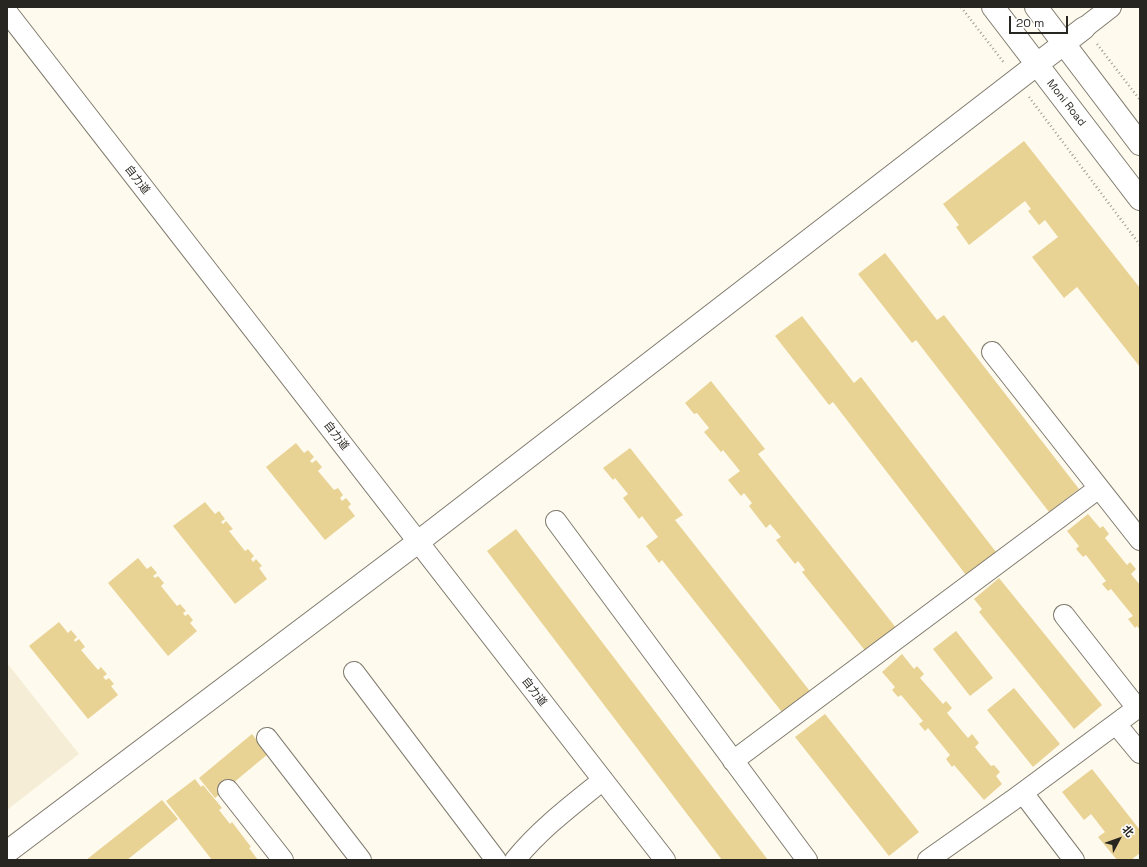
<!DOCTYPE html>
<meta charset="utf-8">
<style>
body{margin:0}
#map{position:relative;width:1147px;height:867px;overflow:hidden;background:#fefaee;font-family:"Space Grotesk","Noto Sans SC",sans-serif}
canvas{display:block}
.frame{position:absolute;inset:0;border:8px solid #282620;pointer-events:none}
.north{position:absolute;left:1099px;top:819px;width:40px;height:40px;-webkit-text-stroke:3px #fff;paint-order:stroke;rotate:49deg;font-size:11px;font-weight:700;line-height:16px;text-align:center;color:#282620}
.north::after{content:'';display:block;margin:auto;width:14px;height:18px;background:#282620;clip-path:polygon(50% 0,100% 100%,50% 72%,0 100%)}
.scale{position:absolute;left:1009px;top:16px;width:59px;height:18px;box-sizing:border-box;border:2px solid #282620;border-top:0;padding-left:5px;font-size:12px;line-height:14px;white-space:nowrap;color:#282620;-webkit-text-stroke:3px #fff;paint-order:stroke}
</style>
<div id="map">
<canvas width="1147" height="867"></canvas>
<div class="frame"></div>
<div class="north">北</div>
<div class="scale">20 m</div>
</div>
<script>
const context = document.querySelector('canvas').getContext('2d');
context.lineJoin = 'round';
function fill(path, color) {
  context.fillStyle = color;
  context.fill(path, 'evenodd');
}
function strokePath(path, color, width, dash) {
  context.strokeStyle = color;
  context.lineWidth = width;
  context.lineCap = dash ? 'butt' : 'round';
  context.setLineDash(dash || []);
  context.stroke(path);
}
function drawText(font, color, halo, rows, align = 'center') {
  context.font = font + ' "Space Grotesk","Noto Sans SC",sans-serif';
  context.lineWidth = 3.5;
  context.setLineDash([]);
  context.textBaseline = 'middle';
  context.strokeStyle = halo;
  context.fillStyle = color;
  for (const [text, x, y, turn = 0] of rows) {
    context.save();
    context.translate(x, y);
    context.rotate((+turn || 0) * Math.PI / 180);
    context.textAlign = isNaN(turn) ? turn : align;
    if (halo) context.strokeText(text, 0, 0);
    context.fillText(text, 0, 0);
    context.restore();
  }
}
fill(new Path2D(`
 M7 663 79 754 7 810Z`), '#f5edd6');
fill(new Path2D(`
 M1024 141 1140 288V367L1077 287 1064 298 1032 257 1058 237 1045 220 1039 225 1028 211 1031 209 1025 201 969 245 956 227 959 225 943 204Z
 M885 253 937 320 944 315 1079 489 1049 512 916 340 912 343 858 274Z
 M802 316 854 383 861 377 996 552 966 575 833 402 829 405 775 336Z
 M711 381 765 449 758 454 897 629 867 653 802 572 805 570 798 561 795 564 776 540 781 537 770 524 766 528 749 506 752 503 744 493 741 496 728 480 740 471 723 450 721 452 704 432 709 428 697 413 694 414 685 403Z
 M296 443 304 453 308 450 314 457 310 461 312 463 316 460 322 467 318 471 334 490 338 488 343 495 340 498 342 501 346 498 351 504 348 507 355 516 325 540 266 467Z
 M630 448 683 515 675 520 813 695 785 716 662 560 659 563 646 546 658 537 642 516 639 519 623 498 628 494 615 478 613 480 603 468Z
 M205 502 215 514 219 511 225 519 221 522 223 524 226 521 233 529 229 531 245 551 248 549 254 556 251 559 253 562 256 559 262 566 259 568 267 579 235 604 173 526Z
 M1088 514 1100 528 1103 526 1109 534 1105 538 1127 565 1130 562 1136 569 1131 574 1140 585V630L1137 626 1135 628 1128 619 1133 616 1111 589 1108 591 1102 584 1106 581 1086 555 1083 557 1076 549 1079 546 1067 531Z
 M516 529 768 860H722L487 551Z
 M138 558 147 569 151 566 157 573 153 576 155 578 158 576 164 583 161 586 177 606 180 604 186 611 183 613 185 616 188 614 193 620 190 623 197 631 168 656 108 583Z
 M999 578 1102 705 1074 729 979 612 982 609 974 599Z
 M59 622 68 633 71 630 77 637 74 640 75 642 79 639 85 647 81 650 98 670 101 667 107 674 103 677 106 680 109 678 114 684 111 686 118 695 88 719 29 646Z
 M956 631 993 678 970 696 933 649Z
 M902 654 914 669 917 666 924 674 920 678 943 704 946 701 952 708 947 713 968 738 972 734 979 743 975 747 991 766 994 765 1000 772 996 776 1002 784 984 800 954 765 952 767 946 759 950 755 928 728 925 731 919 724 923 721 901 695 898 697 892 690 895 687 882 672Z
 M1014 688 1060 744 1033 767 987 710Z
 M825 714 919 832 889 856 795 737Z
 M252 734 268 754 215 798 199 778Z
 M1092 769 1140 830V853L1131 860H1117L1098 837 1105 832 1091 814 1084 820 1062 792Z
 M195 779 201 787 203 785 222 808 219 810 230 824 232 822 251 847 249 848 258 860H212L166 801Z
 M162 800 178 819 127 860H86Z`), '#e9d394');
const minor = new Path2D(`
 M7 12 665 860
 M1084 28 1111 7
 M992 352 1140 540
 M556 521 807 860
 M1064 615 1137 708
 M354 672 496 860
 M1116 724 1140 753
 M267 738 361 860
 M733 761 1099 488
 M228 790 283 860
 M1023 793 1074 860
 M515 860C540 829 572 805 603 780
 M928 860 1013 800 1140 706`);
const major = new Path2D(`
 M993 7 1140 199
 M1036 7 1140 144
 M7 852 418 542 1084 28`);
strokePath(minor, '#807b6e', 22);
strokePath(major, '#807b6e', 24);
strokePath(new Path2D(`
 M961 7 1005 64
 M1097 44 1140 100
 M1029 97 1140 245`), '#9e9b92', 2.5, [1, 3]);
strokePath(minor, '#fff', 20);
strokePath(major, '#fff', 22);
drawText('11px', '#282620', '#fff', [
 ["Moni Road",1066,103,52],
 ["自力道",137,180,52],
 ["自力道",336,436,52],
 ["自力道",534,692,52]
]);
</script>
